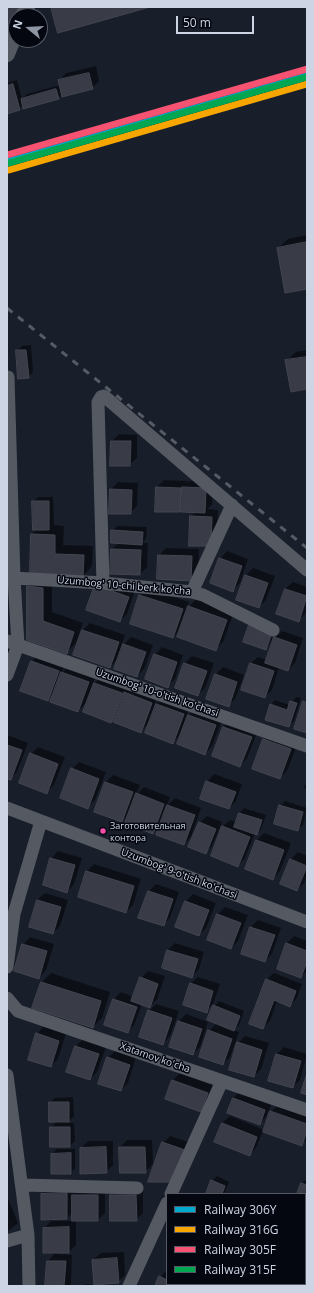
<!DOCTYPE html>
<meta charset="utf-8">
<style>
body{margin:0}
#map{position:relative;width:314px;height:1293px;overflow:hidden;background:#181e2a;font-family:"Open Sans",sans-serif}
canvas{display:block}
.frame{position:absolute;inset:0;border:8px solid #cdd5e4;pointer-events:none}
.legend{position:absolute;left:166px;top:1193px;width:140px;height:92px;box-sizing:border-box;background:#040710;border:1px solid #545965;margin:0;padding:5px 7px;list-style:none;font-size:12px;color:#cdd5e4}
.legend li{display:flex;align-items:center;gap:8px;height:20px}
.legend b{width:20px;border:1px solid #545965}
.north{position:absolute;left:8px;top:8px;width:40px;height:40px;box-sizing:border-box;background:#040710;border:1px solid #545965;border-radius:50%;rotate:288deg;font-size:11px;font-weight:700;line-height:16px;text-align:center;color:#cdd5e4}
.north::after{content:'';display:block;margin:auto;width:14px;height:18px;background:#8e95a3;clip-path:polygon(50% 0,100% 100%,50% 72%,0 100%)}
.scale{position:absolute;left:176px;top:16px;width:78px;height:18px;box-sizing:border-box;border:2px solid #cdd5e4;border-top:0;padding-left:5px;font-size:12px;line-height:14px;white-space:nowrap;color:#cdd5e4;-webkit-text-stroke:3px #040710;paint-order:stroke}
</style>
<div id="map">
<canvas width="314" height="1293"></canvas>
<div class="frame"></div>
<ul class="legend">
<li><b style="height:5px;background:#00a9ce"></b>Railway 306Y</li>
<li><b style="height:5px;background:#f7a600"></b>Railway 316G</li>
<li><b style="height:5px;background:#f65372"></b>Railway 305F</li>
<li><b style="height:5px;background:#00a651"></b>Railway 315F</li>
</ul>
<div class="north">N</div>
<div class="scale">50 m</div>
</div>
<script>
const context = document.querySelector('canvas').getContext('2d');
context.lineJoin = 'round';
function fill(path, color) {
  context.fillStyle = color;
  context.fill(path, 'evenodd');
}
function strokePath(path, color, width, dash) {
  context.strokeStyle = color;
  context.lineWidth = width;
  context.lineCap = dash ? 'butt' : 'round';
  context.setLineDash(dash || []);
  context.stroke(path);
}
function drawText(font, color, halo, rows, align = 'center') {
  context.font = font + ' "Open Sans",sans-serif';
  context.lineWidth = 3;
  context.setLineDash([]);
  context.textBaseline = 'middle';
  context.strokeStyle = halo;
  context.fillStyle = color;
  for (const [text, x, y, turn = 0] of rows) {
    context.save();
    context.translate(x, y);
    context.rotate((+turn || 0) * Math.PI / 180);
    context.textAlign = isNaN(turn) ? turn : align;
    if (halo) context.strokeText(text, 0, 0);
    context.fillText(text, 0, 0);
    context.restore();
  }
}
fill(new Path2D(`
 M7 7H19L16 20 13 23H7Z
 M96 66 99 81 92 88 63 94 59 98 23 105 19 109 7 113V83L17 80 22 99 27 94 60 85 59 81 66 73Z
 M307 235V288L278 248 288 239Z
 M31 345 33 372 28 377 17 351 22 346Z
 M307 350V388L286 361 296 352Z
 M119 434 137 435V458L129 465 112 441Z
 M164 480 187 481V483L190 481H213L212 505 207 509 218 510 217 538 210 545 191 516 196 512 182 509 179 511 157 487Z
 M118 482 138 483 137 506 130 513 111 489Z
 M38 497H53L54 525 64 526 63 545 93 546 92 566 83 576 31 574 32 534 37 529 33 502Z
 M117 526 147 527 146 539 142 543H148L147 567 140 574 112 549 119 543 112 531Z
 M166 548 199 549 198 573 191 580 158 578 159 555Z
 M227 551 248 559 240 583 233 590 220 559Z
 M253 568 275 576 266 600 259 607 238 600 246 575Z
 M37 577 52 579V612L83 623 76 643 66 653 28 639V586Z
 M293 582 307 587V609L305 614 298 621 285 589Z
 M96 586 135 590 127 614 120 621Z
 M147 588 189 602 187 609 196 599 234 612 223 642 216 649 182 628 173 637 140 595Z
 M255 620 276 628 270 644 266 648Z
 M90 623 125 635 121 647 131 637 153 645 144 669 137 676 120 657 110 667 75 654 83 630Z
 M282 631 303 638 295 663 288 670 279 667 272 690 265 697 250 664 258 657 267 660 275 638Z
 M7 637 17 640 7 668Z
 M162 647 183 655 175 679 168 686 155 655Z
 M39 654 65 664 62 673 69 665 96 675 92 686 102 676 128 686 126 691 132 686 158 696 154 706 164 697 190 707 181 731 183 732 189 715 196 708 223 718 212 746 205 754 183 732 172 743 150 722 141 731 116 716 111 722 88 701 78 711 55 692 48 700 32 661Z
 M192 656 214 663 205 688 198 695 177 687 185 663Z
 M223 667 244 675 235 699 228 706 215 675Z
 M296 697 301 698 294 721 289 726 271 705 275 700 290 705Z
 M231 720 258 730 247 758 240 766 214 756 224 727Z
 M271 732 298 742 287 771 280 778 264 739Z
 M7 735 28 743 17 772 10 779 7 778Z
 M38 747 65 757 54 785 47 792 31 754Z
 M79 762 106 772 95 800 88 807 72 769Z
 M214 774 242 784 236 801 229 808 207 782Z
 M113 775 140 785 136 795 144 787 170 797 167 806 175 798 201 808 191 837 184 844 161 824 153 833 130 813 122 821 96 811 106 782Z
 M307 781V789L304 788Z
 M285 801 307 808 303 825 298 829 280 806Z
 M244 808 266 815 261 829 257 834 255 833 245 858 238 866 222 827 230 820 236 822 240 813Z
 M207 816 222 822 212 846 205 853 199 823Z
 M264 833 291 843 280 871 273 879 246 869 257 840Z
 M58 851 82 858 74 884 67 892 51 859Z
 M298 852 307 856V875L304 883 297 890 281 883 291 859Z
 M94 864 141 879 133 905 126 912 79 896 87 871Z
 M156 884 179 892 170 918 163 925 140 917 149 891Z
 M45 893 68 900 60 926 53 933 37 900Z
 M193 894 216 903 206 928 199 935 176 927 186 901Z
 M225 907 248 915 238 941 231 948 208 939 218 914Z
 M258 920 281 928 272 954 265 961 242 953 251 927Z
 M294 936 307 941V971L300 977 278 969 287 943Z
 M30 937 54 944 46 970 39 978 23 945Z
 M175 943 204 952 199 969 192 976 163 968 168 950Z
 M148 971 165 976 157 999 150 1007 142 1004 134 1025 127 1032 114 999 121 992 134 997 141 978Z
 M51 973 110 992 102 1018 93 1027 33 1008 42 982Z
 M274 973 302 984 297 998 290 1006 277 1001 270 1021 262 1028 266 980Z
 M198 977 220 984 213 1004 206 1011 190 984Z
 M219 1001 244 1011 239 1025 234 1030 239 1032 230 1057 223 1064 209 1031 217 1023 214 1006Z
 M156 1004 179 1011 170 1036 163 1044 149 1011Z
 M186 1014 208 1022 200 1047 193 1054 170 1046 179 1021Z
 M44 1026 66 1033 58 1059 50 1066 37 1034Z
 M245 1036 269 1043 261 1069 254 1076 238 1043Z
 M83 1039 106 1047 97 1072 90 1079 76 1046Z
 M284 1047 307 1054 300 1080 293 1087 277 1054Z
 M115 1051 136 1057 128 1083 121 1090 108 1058Z
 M180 1073 215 1086 208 1104 201 1111 166 1098 173 1080Z
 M241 1091 272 1103 266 1117 259 1124 233 1098Z
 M73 1097 74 1116 67 1123H74L75 1141 70 1146 51 1128 57 1121 50 1102 55 1098Z
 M278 1105 307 1115V1139L301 1144 263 1131 256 1148 249 1155 222 1123 230 1116 264 1130 270 1112Z
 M170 1136 191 1143 149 1181 163 1143Z
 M127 1140H152L153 1164 145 1172 120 1147Z
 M88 1141H113V1165L106 1172 81 1148Z
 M57 1149H75V1168L71 1173 52 1154Z
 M217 1176 229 1182 224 1194H207L212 1181Z
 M307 1179V1236L305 1238V1194H298L302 1183Z
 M49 1187H74V1194L80 1188H105V1213L98 1220H76V1245L69 1252H58V1254L72 1255 71 1284 69 1286H46L48 1261 56 1252H44V1228L51 1221H73V1212L67 1218 42 1194Z
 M143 1188V1213L136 1220 111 1196 118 1189Z
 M7 1196 18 1223 7 1232Z
 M124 1252 125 1275 118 1282 97 1283 117 1286H83L85 1284 95 1285 93 1260 101 1253Z
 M165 1272 167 1273V1284H184L183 1286H157L160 1277Z
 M257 1284H284L283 1286H256Z`), '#0007');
const building = new Path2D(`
 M7 7H17L13 24H7Z
 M51 7H150L58 33Z
 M89 73 93 89 62 97 58 80Z
 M13 84 20 110 7 114V86Z
 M56 89 59 99 23 109 21 99Z
 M307 242V289L285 293 277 248Z
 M16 350H26L29 378 18 379Z
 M307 357V389L291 392 285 360Z
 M111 441H131L130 466H110Z
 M156 487 181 488 180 512H155Z
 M182 487 206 488 205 513 181 512Z
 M110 489 132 490 131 514H109Z
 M32 501H49V530H33Z
 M190 516 212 517 211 546H189Z
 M111 530 143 532 142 545 111 543Z
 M31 534 55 535V554L84 555 83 577 30 575Z
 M111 549 141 550 140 575 110 574Z
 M158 555 192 556 191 581 157 579Z
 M219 558 242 566 233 592 210 583Z
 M245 575 268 583 259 608 236 600Z
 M95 585 129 597 120 622 86 610Z
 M27 586 43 588V621L74 632 67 654 27 640Z
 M285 589 307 596 299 622 276 614Z
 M139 595 183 609 173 638 130 624Z
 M188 606 227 620 216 651 177 637Z
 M249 625 272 633 266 650 243 642Z
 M82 630 119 642 110 668 73 655Z
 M274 637 297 645 288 671 265 663Z
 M123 644 146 652 137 677 114 669Z
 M154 654 177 662 168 688 145 679Z
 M31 661 59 671 48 701 20 691Z
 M184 663 207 671 198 696 175 688Z
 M250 663 274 671 265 698 241 690Z
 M61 672 89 682 78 712 50 702Z
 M215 674 237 682 229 707 206 699Z
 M94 683 122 693 111 723 83 712Z
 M124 692 152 703 141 733 113 722Z
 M290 701 297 703 289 727 265 720 270 704 287 710Z
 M303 701 307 703V733L294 729Z
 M156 704 184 714 173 744 145 733Z
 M188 715 216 725 205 755 177 744Z
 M223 727 252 737 240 767 212 756Z
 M263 739 291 749 280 779 252 769Z
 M7 745 22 750 11 780 7 779Z
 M30 753 58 764 47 794 19 783Z
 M71 768 99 779 88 809 60 798Z
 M206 781 236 792 229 809 200 799Z
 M105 782 133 792 122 822 94 812Z
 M136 793 164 804 153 834 125 823Z
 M167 805 195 815 184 845 156 835Z
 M279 805 303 812 298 831 274 824Z
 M239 813 262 820 257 835 234 827Z
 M199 822 216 829 206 854 188 847Z
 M222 826 250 837 238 867 211 856Z
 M256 840 284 850 273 880 245 869Z
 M50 858 75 865 67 893 43 885Z
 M290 859 307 866 297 891 280 884Z
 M86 871 134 886 126 913 78 897Z
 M148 891 173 899 164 926 138 918Z
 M37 900 61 907 53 934 29 927Z
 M185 901 209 910 199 936 175 927Z
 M217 914 241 923 231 949 207 940Z
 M250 927 275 935 265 962 241 954Z
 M286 943 307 951V961L301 978 277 969Z
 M22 944 47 951 39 979 14 971Z
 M167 950 198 959 192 978 162 968Z
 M140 977 158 984 150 1008 131 1001Z
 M266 979 296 991 290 1007 274 1000 263 1029 249 1024Z
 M41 982 101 1001 93 1028 32 1008Z
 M190 983 213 991 207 1013 183 1005Z
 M113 999 137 1007 128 1033 104 1025Z
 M213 1005 240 1016 234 1031 207 1020Z
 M148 1010 172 1018 163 1045 139 1037Z
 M178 1021 202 1029 193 1055 169 1047Z
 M208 1030 232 1039 223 1065 199 1057Z
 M36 1033 59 1041 51 1067 28 1060Z
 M237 1042 262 1050 254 1077 229 1070Z
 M75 1046 99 1054 90 1080 66 1072Z
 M276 1054 301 1061 293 1088 268 1081Z
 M107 1057 130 1065 121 1091 98 1084Z
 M307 1073V1095L301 1093Z
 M172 1080 208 1093 201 1112 165 1099Z
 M233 1098 265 1110 260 1125 227 1113Z
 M49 1102H69V1122H49Z
 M270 1111 307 1124V1130L302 1146 263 1132Z
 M222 1123 257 1137 250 1156 214 1142Z
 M50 1127H70V1147H50Z
 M162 1142 185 1150 173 1182H148Z
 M106 1147 107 1173 80 1174V1148Z
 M119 1147H145L146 1173H120Z
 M71 1153V1174H51V1154Z
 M211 1180 225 1186 222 1194H206Z
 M301 1183 307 1185V1211L305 1210V1194H297Z
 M67 1193V1219L41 1220V1194Z
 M72 1195H98V1221H72Z
 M110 1195H136L137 1221H110Z
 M69 1227V1253H43V1228Z
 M117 1258 119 1283 94 1285 92 1260Z
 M47 1261H66L64 1286H45Z
 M159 1276 167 1280V1284H177L181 1286H155Z
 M256 1284H278L280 1285 255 1286Z`);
fill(building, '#393b46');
strokePath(building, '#434650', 1);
strokePath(new Path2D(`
 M14 578 103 583 192 592 203 595 273 630
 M103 583 98 402 101 397 104 396 307 570
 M192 592 232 505
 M7 641 307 746
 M7 675 18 645 14 578 8 377
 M7 808 307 922
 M7 967 14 914 41 821
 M7 998 18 1011 307 1110
 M7 1075 28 1235 29 1286
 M22 1185 137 1188
 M171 1194 222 1081
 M7 1241 28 1235
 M305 1267 307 1262
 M129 1286 167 1203
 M297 1286 298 1284`), '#545962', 13);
strokePath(new Path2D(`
 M23 16 27 7
 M7 54 16 32`), '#545962', 16);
strokePath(new Path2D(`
 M7 308 307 548`), '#575b65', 3, [7, 7]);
strokePath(new Path2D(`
 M7 162 307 76`), '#00a9ce', 7);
strokePath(new Path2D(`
 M9 170 307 84`), '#f7a600', 7);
strokePath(new Path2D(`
 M7 155 307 69`), '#f65372', 7);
strokePath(new Path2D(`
 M9 163 307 77`), '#00a651', 7);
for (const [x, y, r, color] of [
 [103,831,3.5,"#f54da8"]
]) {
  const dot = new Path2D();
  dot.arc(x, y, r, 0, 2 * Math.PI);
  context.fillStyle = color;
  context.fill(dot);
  strokePath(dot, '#040710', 1.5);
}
drawText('9px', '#cdd5e4', '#040710', [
 ["Заготовительная",110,826],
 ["контора",110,838]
], 'left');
drawText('10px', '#cdd5e4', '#040710', [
 ["Uzumbog' 10-chi berk ko'cha",124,586,5],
 ["Uzumbog' 10-o'tish ko'chasi",157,693,19],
 ["Uzumbog' 9-o'tish ko'chasi",179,874,21],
 ["Xatamov ko'cha",155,1058,19]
]);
</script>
